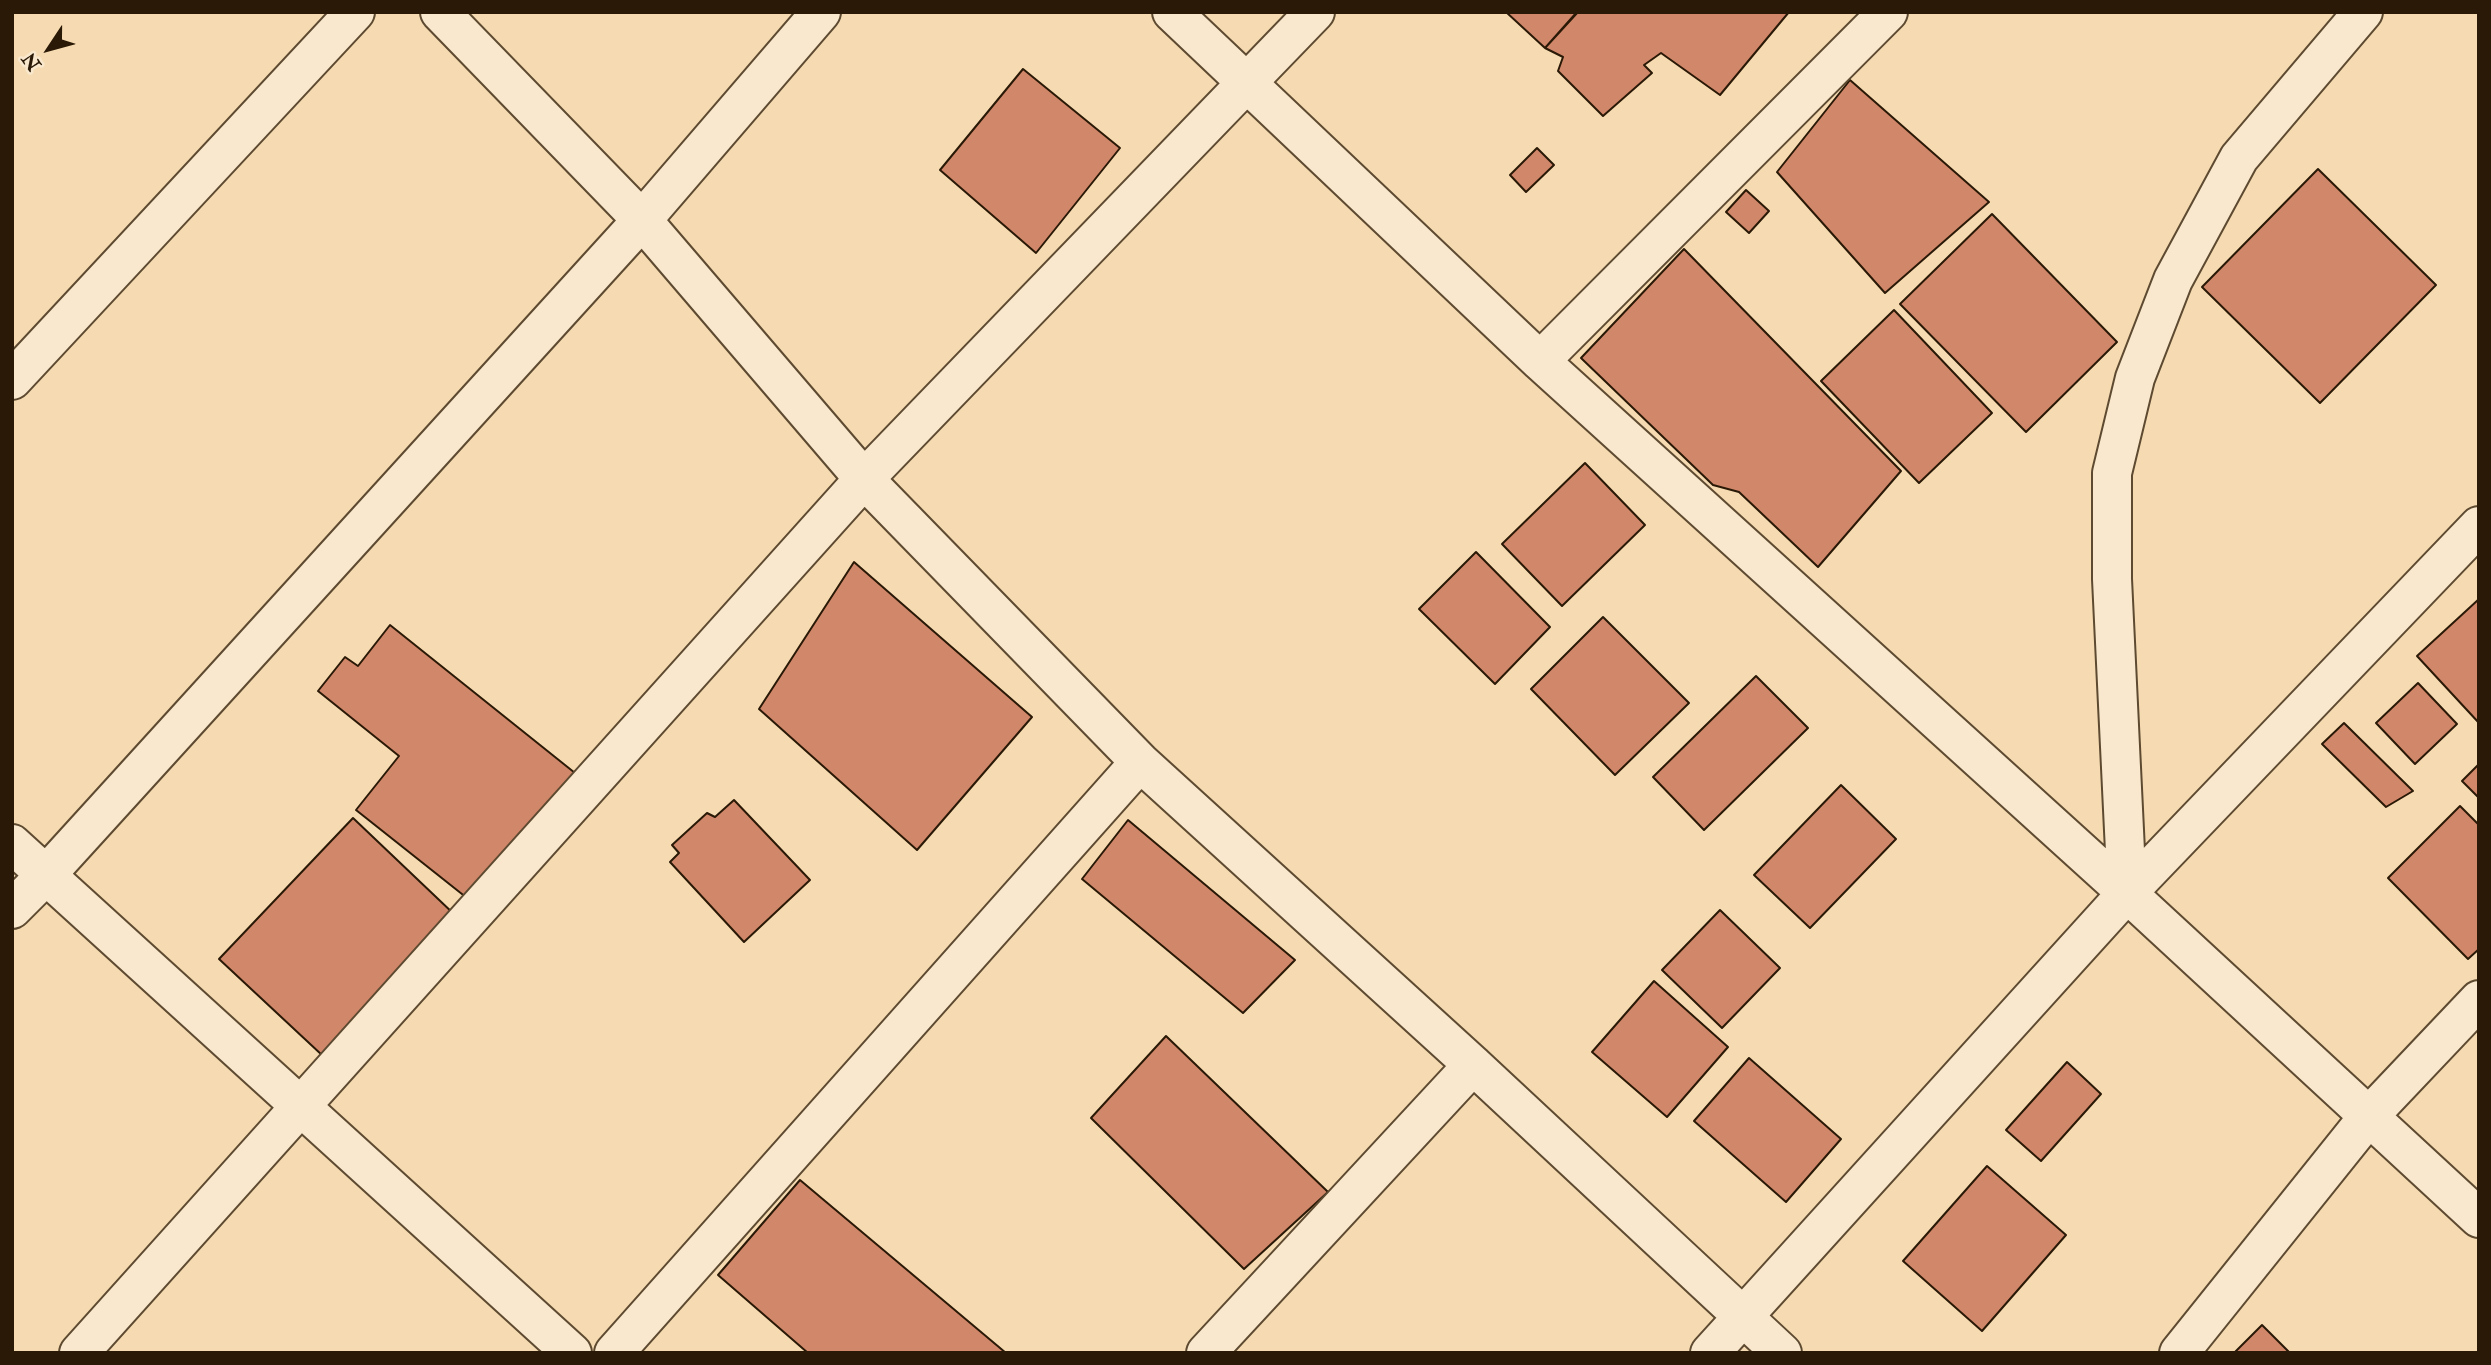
<!DOCTYPE html>
<style>
body{margin:0}
#map{position:relative;width:2491px;height:1365px;overflow:hidden;background:#f6dbb2;font-family:"IM FELL Double Pica",serif}
canvas{display:block}
.frame{position:absolute;inset:0;border:14px solid #2a1906;pointer-events:none}
.north{position:absolute;left:14px;top:14px;width:70px;height:70px;-webkit-text-stroke:5px #f9e8cd;paint-order:stroke;rotate:234deg;font-size:19px;font-weight:700;line-height:28px;text-align:center;color:#2a1906}
.north::after{content:'';display:block;margin:auto;width:24px;height:32px;background:#2a1906;clip-path:polygon(50% 0,100% 100%,50% 72%,0 100%)}
</style>
<div id="map">
<canvas width="2491" height="1365"></canvas>
<div class="frame"></div>
<div class="north">N</div>
</div>
<script>
const context = document.querySelector('canvas').getContext('2d');
context.lineJoin = 'round';
function fill(path, color) {
  context.fillStyle = color;
  context.fill(path, 'evenodd');
}
function strokePath(path, color, width, dash) {
  context.strokeStyle = color;
  context.lineWidth = width;
  context.lineCap = dash ? 'butt' : 'round';
  context.setLineDash(dash || []);
  context.stroke(path);
}
const building = new Path2D(`
 M1506 12H1577L1545 48Z
 M1578 12H1789L1720 95 1661 53 1644 65 1652 73 1603 116 1558 71 1563 57 1545 48Z
 M1023 69 1120 148 1036 253 940 170Z
 M1850 80 1989 202 1885 293 1777 172Z
 M1537 148 1554 165 1526 192 1510 175Z
 M2318 169 2436 285 2320 403 2202 287Z
 M1746 190 1769 211 1749 233 1726 212Z
 M1992 214 2117 342 2026 432 1900 304Z
 M1684 249 1901 471 1818 567 1739 492 1713 485 1581 358Z
 M1894 310 1992 413 1919 483 1821 381Z
 M1585 463 1645 525 1562 606 1502 544Z
 M1476 552 1550 627 1495 684 1419 609Z
 M854 562 1032 717 917 850 759 709Z
 M2479 599V723L2417 656Z
 M1603 617 1689 703 1615 775 1531 689Z
 M390 625 575 773 472 902 356 810 399 756 318 691 345 657 358 666Z
 M1756 676 1808 728 1704 830 1653 777Z
 M2418 683 2457 724 2415 764 2376 723Z
 M2344 723 2413 791 2386 807 2322 744Z
 M2479 764V798L2462 781Z
 M1841 785 1896 839 1810 928 1754 875Z
 M734 800 810 880 744 942 670 862 679 853 672 845 707 813 715 817Z
 M2460 806 2479 825V949L2468 959 2388 878Z
 M353 818 456 916 323 1056 219 959Z
 M1128 820 1295 960 1243 1013 1082 879Z
 M1720 910 1780 968 1722 1028 1662 970Z
 M1654 981 1728 1047 1667 1117 1592 1052Z
 M1166 1036 1328 1192 1244 1269 1091 1118Z
 M1749 1058 1841 1139 1786 1202 1694 1121Z
 M2067 1062 2101 1094 2041 1161 2006 1130Z
 M1987 1166 2066 1235 1982 1331 1903 1261Z
 M800 1180 1006 1353H808L718 1275Z
 M2262 1325 2290 1353H2234Z`);
fill(building, '#d0876a');
strokePath(building, '#2a1906', 2);
const street = new Path2D(`
 M440 12 642 220 864 479 1140 762 1473 1065 1782 1353
 M1172 12 1540 361 2127 893 2479 1218
 M1540 361 1888 12
 M12 380 355 12
 M12 844 572 1353
 M2127 893 2112 579V473L2135 378 2173 280 2239 158 2363 12
 M12 909 46 875 642 220 821 12
 M79 1353 864 479 1315 12
 M614 1353 1140 762
 M1206 1353 1473 1065
 M1710 1353 2127 893 2479 526
 M2179 1353 2369 1116 2479 1000`);
strokePath(street, '#5d4a31', 42);
strokePath(street, '#f9e8cd', 38);
</script>
